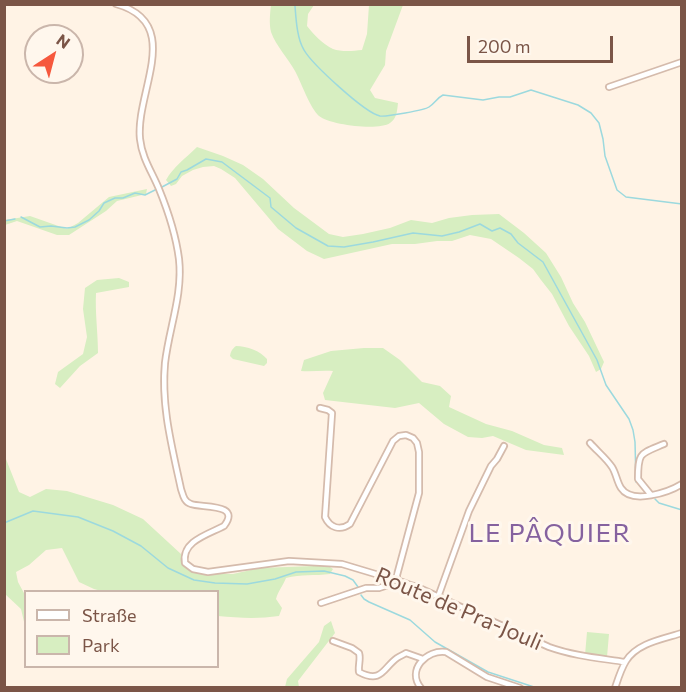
<!DOCTYPE html>
<meta charset="utf-8">
<style>
body{margin:0}
#map{position:relative;width:686px;height:692px;overflow:hidden;background:#fff3e5;font-family:Commissioner,sans-serif}
canvas{display:block}
.frame{position:absolute;inset:0;border:6px solid #7b5547;pointer-events:none}
.legend{position:absolute;left:24px;top:590px;width:195px;height:78px;box-sizing:border-box;background:#fff7ed;border:2px solid #cab6ab;margin:0;padding:8px 10px;list-style:none;font-size:18px;color:#7b5547}
.legend li{display:flex;align-items:center;gap:12px;height:30px}
.legend b{width:30px;border:2px solid #cab6ab}
.north{position:absolute;left:24px;top:24px;width:60px;height:60px;box-sizing:border-box;background:#fff7ed;border:2px solid #cab6ab;border-radius:50%;rotate:36deg;font-size:16px;font-weight:700;line-height:24px;text-align:center;color:#7b5547}
.north::after{content:'';display:block;margin:auto;width:21px;height:27px;background:#f6583d;clip-path:polygon(50% 0,100% 100%,50% 72%,0 100%)}
.scale{position:absolute;left:467px;top:36px;width:146px;height:27px;box-sizing:border-box;border:3px solid #7b5547;border-top:0;padding-left:8px;font-size:18px;line-height:21px;white-space:nowrap;color:#7b5547;-webkit-text-stroke:4px #fff7ed;paint-order:stroke}
</style>
<div id="map">
<canvas width="686" height="692"></canvas>
<div class="frame"></div>
<ul class="legend">
<li><b style="height:8px;background:#fff"></b>Straße</li>
<li><b style="height:16px;background:#d7eec1"></b>Park</li>
</ul>
<div class="north">N</div>
<div class="scale">200 m</div>
</div>
<script>
const context = document.querySelector('canvas').getContext('2d');
context.lineJoin = 'round';
function fill(path, color) {
  context.fillStyle = color;
  context.fill(path, 'evenodd');
}
function strokePath(path, color, width, dash) {
  context.strokeStyle = color;
  context.lineWidth = width;
  context.lineCap = dash ? 'butt' : 'round';
  context.setLineDash(dash || []);
  context.stroke(path);
}
function drawText(font, color, halo, rows, align = 'center') {
  context.font = font + ' Commissioner,sans-serif';
  context.lineWidth = 6;
  context.setLineDash([]);
  context.textBaseline = 'middle';
  context.strokeStyle = halo;
  context.fillStyle = color;
  for (const [text, x, y, turn = 0] of rows) {
    context.save();
    context.translate(x, y);
    context.rotate((+turn || 0) * Math.PI / 180);
    context.textAlign = isNaN(turn) ? turn : align;
    if (halo) context.strokeText(text, 0, 0);
    context.fillText(text, 0, 0);
    context.restore();
  }
}
fill(new Path2D(`
 M271 5H314L308 14 307 26C313 34 323 44 333 49 341 52 353 51 362 50L367 34 369 5H403L386 51 385 65 370 90 375 98 398 103C397 111 397 118 390 123 379 131 330 125 319 116 310 108 301 82 295 71 288 58 276 46 271 32 269 24 270 13 271 5Z
 M197 147 223 156 243 165 263 179 294 208 329 234 343 237 363 234 390 228 411 220 432 223 449 218 472 215 499 214 524 233 546 253 561 277 573 303 585 322 604 362 601 369 596 372 589 356 569 326 552 294 541 280 533 269 519 258 491 239 470 235 452 241H437L415 244H392L324 259 307 251 278 229 235 178 221 169 214 166 203 167 193 170 182 176 176 184 171 186 166 180C173 167 186 158 197 147Z
 M147 189 146 194 117 201 106 211 69 235H57L17 221 5 225V220L30 216 67 229 78 223 109 197Z
 M119 278 129 282V287L96 293C95 313 98 333 98 353L80 366 60 388 55 384 58 372 83 354 87 337 83 309 85 288 97 280Z
 M236 346C247 346 260 351 267 359V363L264 366 233 359 230 356C231 351 232 349 236 346Z
 M364 348H383L400 360 422 382 440 386 451 396 449 407 486 424 512 431 544 445 562 448 564 455 526 450 493 436 482 438 468 437 444 424 419 403 395 408 325 400 323 393 333 371C322 370 312 372 301 371L304 360 331 351Z
 M4 454 19 492 30 497 46 489 67 491 113 505 143 519 181 554 183 565 197 573 233 574 260 568 314 566 324 563 333 569 330 574C315 576 301 574 286 578 283 586 278 591 276 599L282 608 279 616C258 619 239 618 218 616V592H105L94 589 79 582 62 548 46 550 29 565 16 572 18 582 25 595V626L21 609 5 594Z
 M331 621 335 633 298 681 299 687H283H285L287 679 319 642 324 626Z
 M587 632 609 634 607 657 585 655Z`), '#d7eec1');
strokePath(new Path2D(`
 M293 4 295 6C296 19 297 39 304 50 312 64 365 113 380 116 386 117 425 110 429 107 435 103 437 98 443 95L483 100 499 97H510L531 90 578 105 591 113 599 123 603 139 605 156 617 190 626 197 682 204
 M162 187 177 179 181 172 187 170 206 159 222 162 270 198 271 207 296 228 328 246 344 247 373 242 413 233 442 236 459 232 480 224 492 231 500 228 511 234 518 243 543 262 597 360 606 385 629 419 633 430 635 442 636 482
 M21 217 40 227 51 226 67 228 75 227 89 220 99 211 104 203 115 198H123L135 193 145 195 157 189
 M4 221 15 219
 M655 499 659 503 682 510
 M4 523 33 511 78 517 113 531 141 546 168 568 194 580 215 583 247 584 275 579 296 572 324 571 345 576 353 580 358 587
 M361 595 364 599 369 602 410 620 435 642 488 672 537 688`), '#9cd9de', 1.5);
const street = new Path2D(`
 M116 4C185 23 135 92 140 139 142 158 152 172 159 189 168 211 176 236 179 259 183 295 169 328 165 363 161 406 172 447 181 489 183 495 184 502 191 504 201 508 242 503 224 526 209 534 181 541 185 563L193 569 208 572 289 561 342 564 392 579C398 580 410 585 417 587L549 647C574 656 599 658 625 662
 M609 87 682 62
 M320 408 328 410 332 413 325 517C330 528 340 531 350 524L393 441 399 436 406 435 413 438 417 443 419 452V493L397 575V580
 M590 443C597 451 606 458 612 467 616 473 617 482 621 488 632 505 669 492 682 484
 M651 495 638 479C638 452 640 454 664 444
 M438 597 469 511 491 466 497 459 504 446
 M321 603 366 588H379L388 585 392 579
 M333 641 352 648 359 653C361 659 358 665 359 672 382 684 383 668 397 658 400 656 403 655 406 653L423 659
 M421 688C406 670 427 649 446 652L487 677 520 688
 M615 688C618 679 621 669 626 661 637 643 663 639 682 633`);
strokePath(street, '#d5bbac', 8);
strokePath(street, '#fff', 4.5);
drawText('22px', '#7b5547', '#fff7ed', [
 ["Route de Pra-Jouli",459,609,23]
]);
context.letterSpacing = '1.5px';
drawText('26px', '#85629f', '#fff7ed', [
 ["LE PÂQUIER",550,533]
]);
context.letterSpacing = '0px';
</script>
